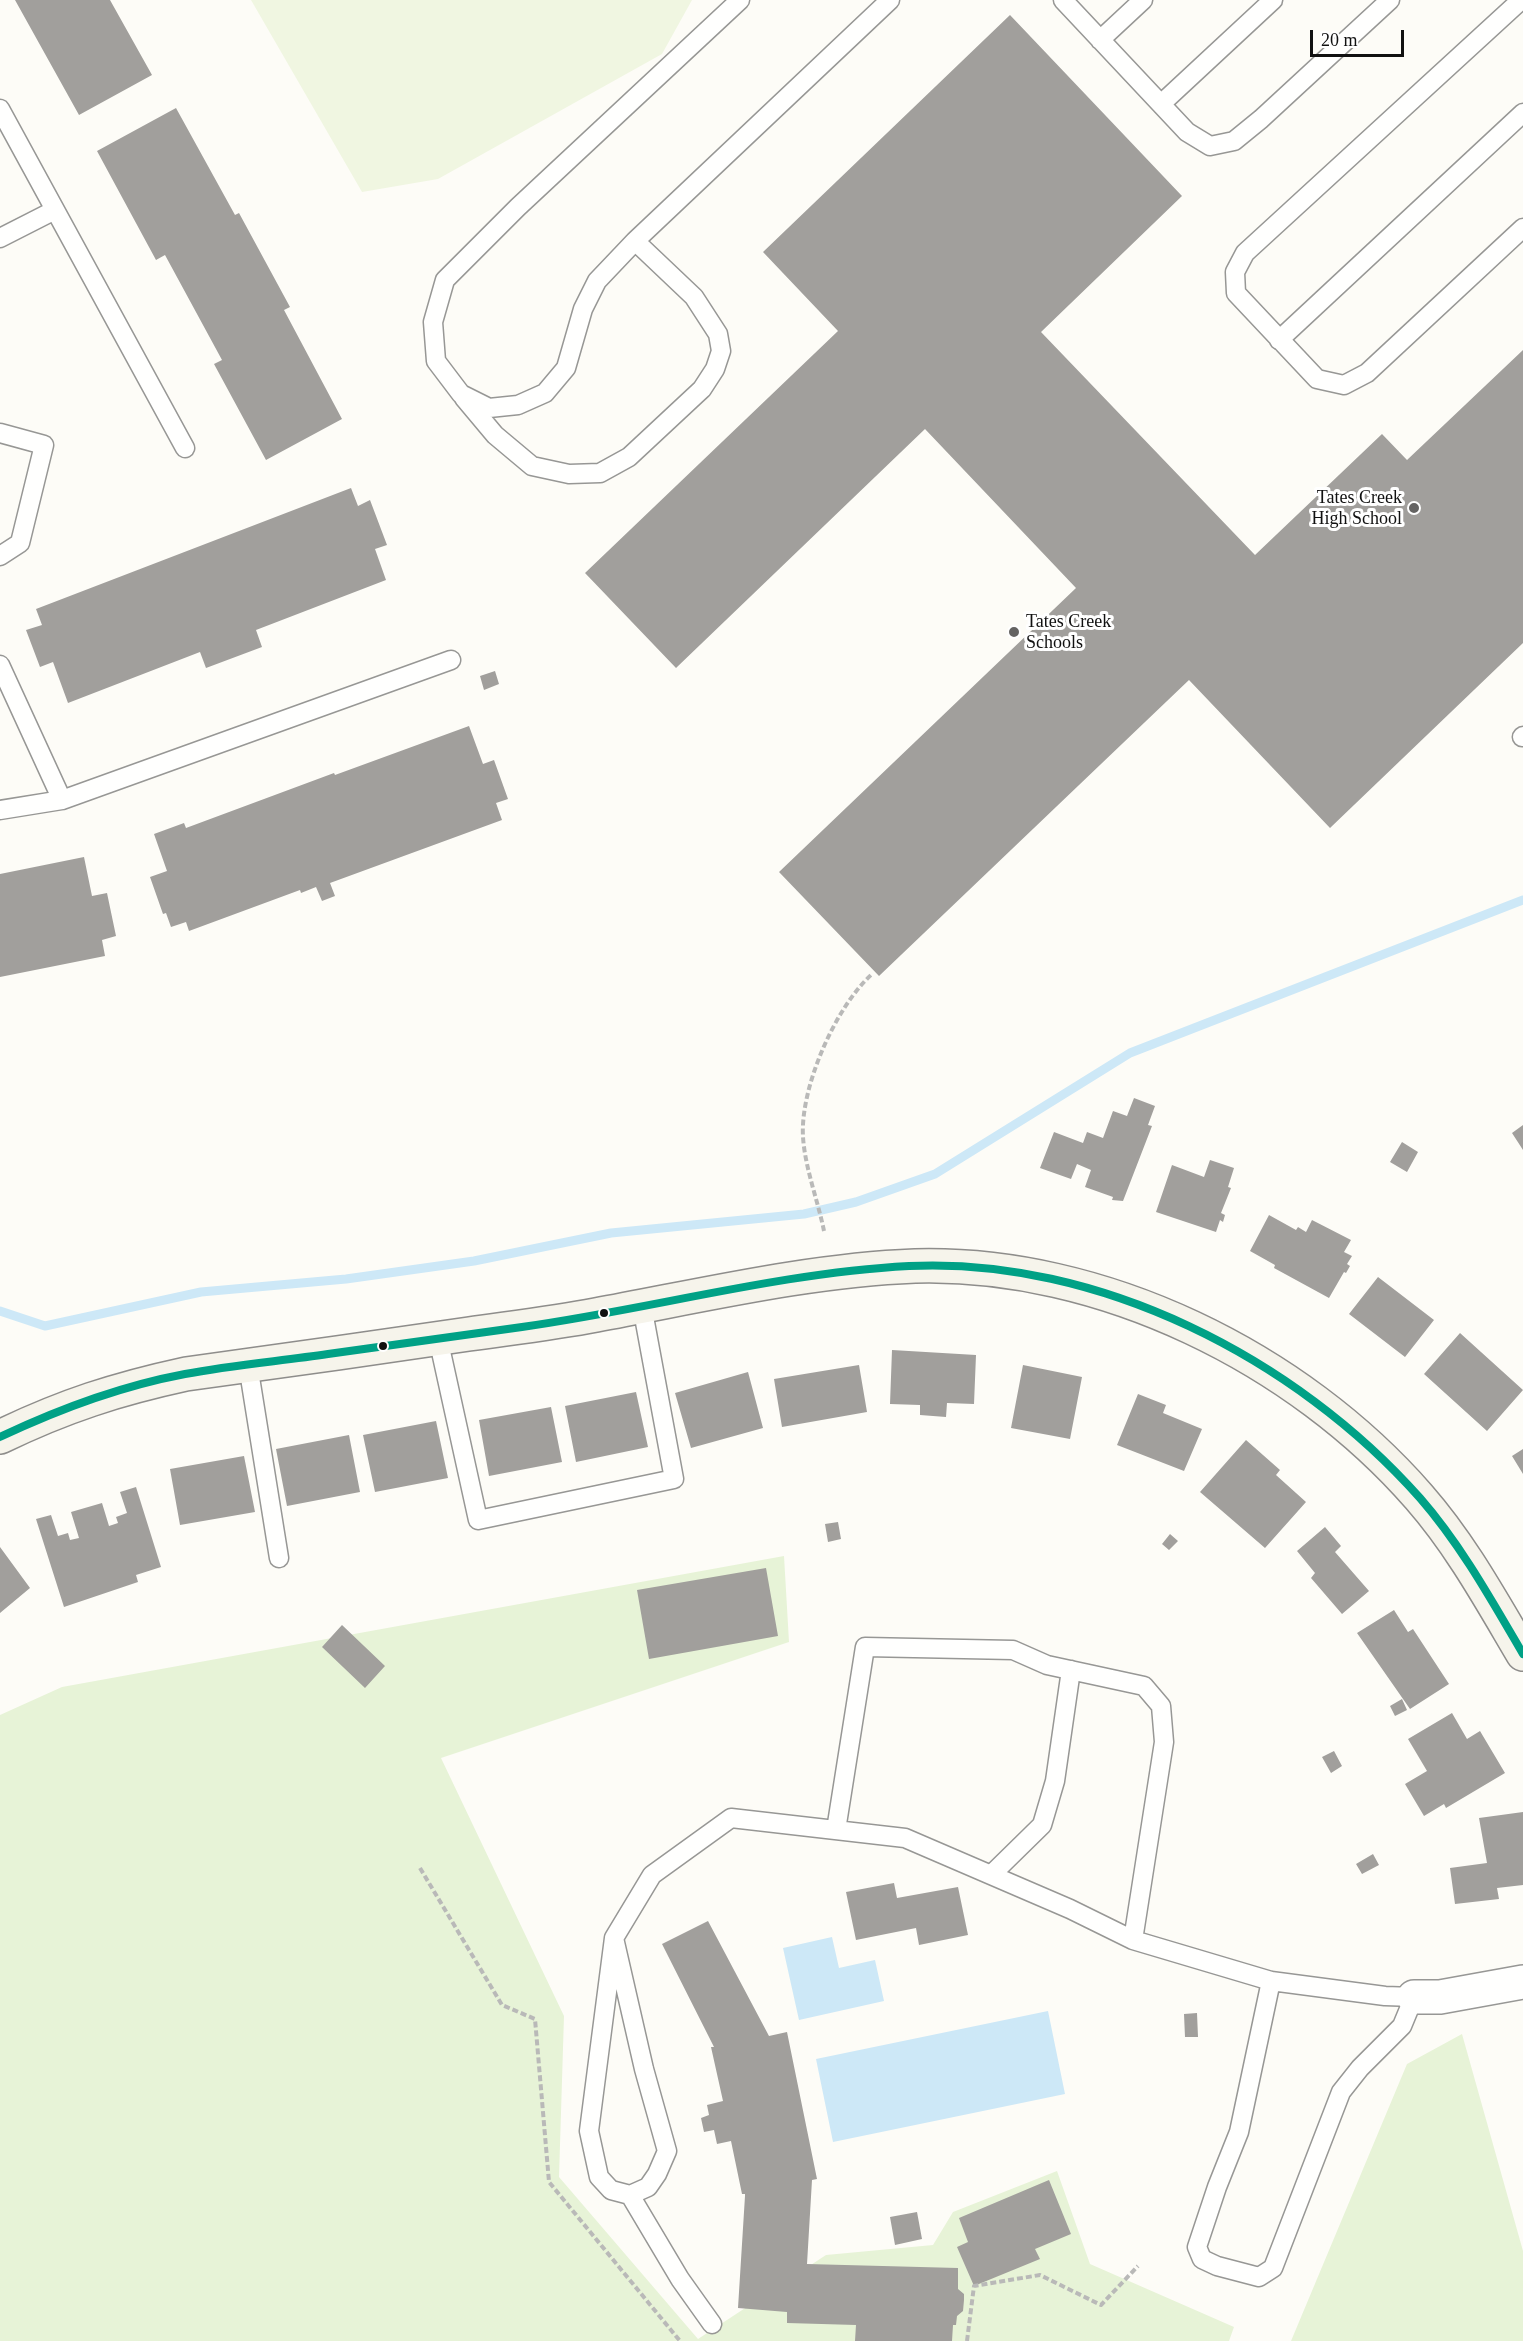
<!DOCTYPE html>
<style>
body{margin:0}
#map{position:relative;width:1523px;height:2341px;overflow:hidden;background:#fdfcf7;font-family:"Times New Roman",serif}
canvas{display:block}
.scale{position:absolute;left:1310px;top:30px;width:94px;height:27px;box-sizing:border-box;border:3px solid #111;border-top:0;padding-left:8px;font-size:18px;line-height:21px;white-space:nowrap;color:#111;-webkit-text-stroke:4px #fff;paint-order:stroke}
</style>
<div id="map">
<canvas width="1523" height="2341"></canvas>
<div class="scale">20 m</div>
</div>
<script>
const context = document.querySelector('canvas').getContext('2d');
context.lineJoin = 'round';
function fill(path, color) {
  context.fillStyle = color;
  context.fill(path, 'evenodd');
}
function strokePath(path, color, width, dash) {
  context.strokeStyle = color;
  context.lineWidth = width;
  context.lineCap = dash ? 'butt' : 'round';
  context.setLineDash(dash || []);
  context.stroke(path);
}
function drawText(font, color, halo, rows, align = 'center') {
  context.font = font + ' "Times New Roman",serif';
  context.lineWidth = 6;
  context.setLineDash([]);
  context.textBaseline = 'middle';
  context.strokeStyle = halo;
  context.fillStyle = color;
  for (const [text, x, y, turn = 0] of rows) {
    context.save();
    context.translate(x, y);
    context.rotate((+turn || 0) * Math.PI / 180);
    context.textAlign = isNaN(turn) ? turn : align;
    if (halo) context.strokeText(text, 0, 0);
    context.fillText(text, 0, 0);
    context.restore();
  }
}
fill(new Path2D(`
 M784 1556 789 1642 441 1758 564 2016 559 2177 698 2339 826 2255 933 2245 953 2212 1057 2171 1090 2264 1234 2327 1229 2341H0V1715L62 1687Z
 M1462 2034 1523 2251V2341H1291L1407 2064Z`), '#e7f3d7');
fill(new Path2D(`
 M251 0H692L662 54 438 179 362 192Z`), '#f0f6e1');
fill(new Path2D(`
 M832 1937 839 1968 875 1960 884 2001 799 2020 783 1948Z
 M1048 2011 1065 2094 833 2142 816 2059Z`), '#cde8f7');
strokePath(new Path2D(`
 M0 1311 45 1326 201 1292 346 1279 474 1261 611 1233 804 1214 856 1202 935 1174 1130 1053 1523 900`), '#cde8f7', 9);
fill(new Path2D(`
 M15 0H110L152 75 79 115Z
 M1010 15 1182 196 1041 332 1255 555 1382 434 1407 460 1523 350V643L1330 828 1189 680 879 976 779 872 1076 588 925 429 676 668 585 573 838 331 763 252Z
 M176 108 235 215 239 213 290 307 284 310 342 419 266 460 214 364 222 360 165 255 156 260 97 151Z
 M351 488 358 506 370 500 387 545 375 549 386 580 256 630 262 647 206 668 200 652 68 703 53 662 40 667 26 630 42 625 36 609Z
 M495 671 499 684 484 690 480 676Z
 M469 726 483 764 494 760 508 799 496 803 502 820 330 883 335 896 322 901 316 887 301 893 300 890 189 931 186 922 171 927 166 913 163 914 150 877 167 871 154 834 184 823 186 828 334 773 335 775Z
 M84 857 92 896 107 893 116 936 102 940 105 956 0 977V874Z
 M1134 1098 1155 1106 1148 1125 1152 1126 1123 1201 1112 1200 1113 1197 1085 1187 1091 1170 1077 1164 1071 1179 1040 1168 1054 1132 1083 1143 1087 1132 1103 1138 1113 1111 1127 1116Z
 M1523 1125V1150L1512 1133Z
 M1402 1142 1418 1152 1407 1172 1390 1162Z
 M1210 1160 1234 1168 1228 1187 1231 1188 1221 1213 1225 1215 1223 1222 1220 1220 1216 1232 1156 1212 1172 1165 1204 1177Z
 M1269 1215 1296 1230 1298 1227 1306 1232 1312 1220 1351 1240 1344 1252 1352 1256 1347 1264 1350 1266 1346 1273 1344 1272 1329 1298 1274 1268 1275 1265 1250 1251Z
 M1378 1277 1434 1320 1405 1357 1349 1314Z
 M1460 1333 1523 1390 1487 1431 1424 1374Z
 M892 1350 976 1355 974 1404 947 1403 946 1417 920 1415V1405L890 1404Z
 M859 1365 867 1412 782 1427 774 1379Z
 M1023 1365 1082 1377 1070 1439 1011 1428Z
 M748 1372 763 1428 691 1448 675 1393Z
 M636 1392 648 1447 576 1462 565 1406Z
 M1138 1394 1166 1405 1163 1413 1202 1429 1184 1471 1117 1445Z
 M551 1407 562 1462 489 1476 479 1420Z
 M436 1421 448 1478 375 1492 363 1435Z
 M349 1435 360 1492 287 1506 276 1449Z
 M1246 1440 1280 1470 1276 1475 1306 1502 1265 1548 1200 1492Z
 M1523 1449V1474L1512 1456Z
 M244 1456 255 1512 180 1525 170 1469Z
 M136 1487 161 1567 136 1575 138 1582 64 1607 36 1519 51 1515 58 1536 68 1533 70 1540 79 1538 71 1512 102 1503 109 1526 118 1523 116 1517 127 1513 120 1492Z
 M838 1522 841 1539 828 1542 825 1524Z
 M1325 1527 1341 1546 1335 1552 1369 1591 1342 1614 1311 1578 1315 1573 1297 1551Z
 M1170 1534 1178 1541 1169 1550 1162 1544Z
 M0 1547 30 1588 0 1613Z
 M766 1568 778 1636 649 1659 637 1590Z
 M1394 1610 1408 1632 1413 1629 1449 1684 1410 1709 1357 1633Z
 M342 1625 385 1666 365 1688 322 1647Z
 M1402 1699 1407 1710 1395 1716 1390 1706Z
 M1452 1713 1467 1739 1480 1731 1505 1773 1446 1808 1444 1804 1424 1816 1405 1784 1427 1771 1408 1739Z
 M1334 1751 1342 1766 1331 1773 1322 1757Z
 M1523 1812V1885L1497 1888 1499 1899 1455 1904 1450 1868 1487 1863 1479 1818Z
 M1373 1854 1379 1865 1362 1874 1356 1864Z
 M894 1883 897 1898 958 1887 968 1935 919 1945 916 1928 856 1940 846 1892Z
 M708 1921 769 2036 787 2032 817 2179 812 2180 807 2264 958 2268V2289L964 2294V2300L963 2311 957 2316 956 2325H953L952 2341H855L856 2325 787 2323V2312L738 2308 745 2196V2194H742L731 2141 717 2144 714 2130 704 2132 701 2118 709 2115 707 2105 723 2101 711 2047H714L662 1944Z
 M1197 2013 1198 2037H1185L1184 2014Z
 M1049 2180 1071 2234 1035 2249 1040 2259 974 2286 957 2247 968 2242 959 2218Z
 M917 2212 922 2239 895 2245 890 2217Z`), '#a19f9c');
const lane = new Path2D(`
 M740 0 518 207 445 280 433 322 436 361 461 394 489 408 518 405 545 393 566 368 583 309 597 281 635 241 890 0
 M1063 0 1187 132 1210 146 1234 141 1261 119 1390 0
 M1521 0 1245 253 1235 272 1236 293 1317 379 1344 385 1367 373 1523 228
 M1100 40 1143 0
 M1161 104 1273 0
 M0 109 185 448
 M0 238 55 210
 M1279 340 1523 113
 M464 398 495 435 532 466 569 474 600 473 629 457 702 389 715 369 721 351 718 334 694 297 635 241
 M0 433 44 445 20 543 0 556
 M0 665 62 800
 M1522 737 1523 736
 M0 810 62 800 451 660
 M438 1338 478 1520 674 1479 642 1306
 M248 1365 279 1558
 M836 1830 865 1647 1013 1650 1047 1665 1144 1686 1161 1706 1164 1742 1133 1940
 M991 1875 1042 1825 1055 1781 1071 1670
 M614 1938 644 2069 667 2151 657 2174 648 2187 630 2195 611 2190 599 2177 589 2131 614 1938 652 1875 731 1818 905 1838 1070 1909 1133 1940 1271 1981 1385 1996 1414 1997 1402 2026 1360 2068 1341 2092 1273 2268 1259 2277 1217 2266 1202 2259 1197 2247 1217 2187 1239 2132 1271 1981
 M630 2195 680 2279 712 2324`);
const street = new Path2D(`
 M1414 1997H1440L1523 1982`);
const secondary = new Path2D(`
 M0 1437C64 1406 117 1389 186 1374 280 1361 375 1348 469 1334 511 1328 554 1323 596 1315 700 1296 809 1270 915 1266 1102 1261 1298 1358 1419 1497 1461 1545 1491 1600 1523 1654`);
strokePath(lane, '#979795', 21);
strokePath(street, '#979795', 36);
strokePath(secondary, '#8e8d8b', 36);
strokePath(new Path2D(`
 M824 1231C818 1201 805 1168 803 1137 800 1088 835 1008 871 975
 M420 1868 502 2005 535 2019 549 2182 680 2341
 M967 2341 974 2286 1040 2275 1101 2305 1138 2266`), '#b9b9b8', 4, [6, 3]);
strokePath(lane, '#fffffe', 18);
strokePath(street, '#fffffe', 33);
strokePath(secondary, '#f6f4eb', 33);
strokePath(new Path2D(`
 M0 1437C59 1409 121 1386 185 1374 232 1365 281 1361 328 1354 393 1345 457 1336 522 1327 651 1309 778 1273 909 1266 1098 1257 1296 1358 1420 1498 1461 1545 1492 1601 1523 1654`), '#00a186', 8);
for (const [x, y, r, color] of [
 [1414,508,6,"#646362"],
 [1014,632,6,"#646362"],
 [604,1313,5,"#111"],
 [383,1346,5,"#111"]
]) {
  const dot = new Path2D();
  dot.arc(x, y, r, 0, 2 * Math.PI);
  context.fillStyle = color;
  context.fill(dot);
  strokePath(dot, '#fff', 2);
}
drawText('18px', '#111', '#fff', [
 ["Tates Creek",1402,498],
 ["High School",1402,519],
 ["Tates Creek",1026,622,"left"],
 ["Schools",1026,643,"left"]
], 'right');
</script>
